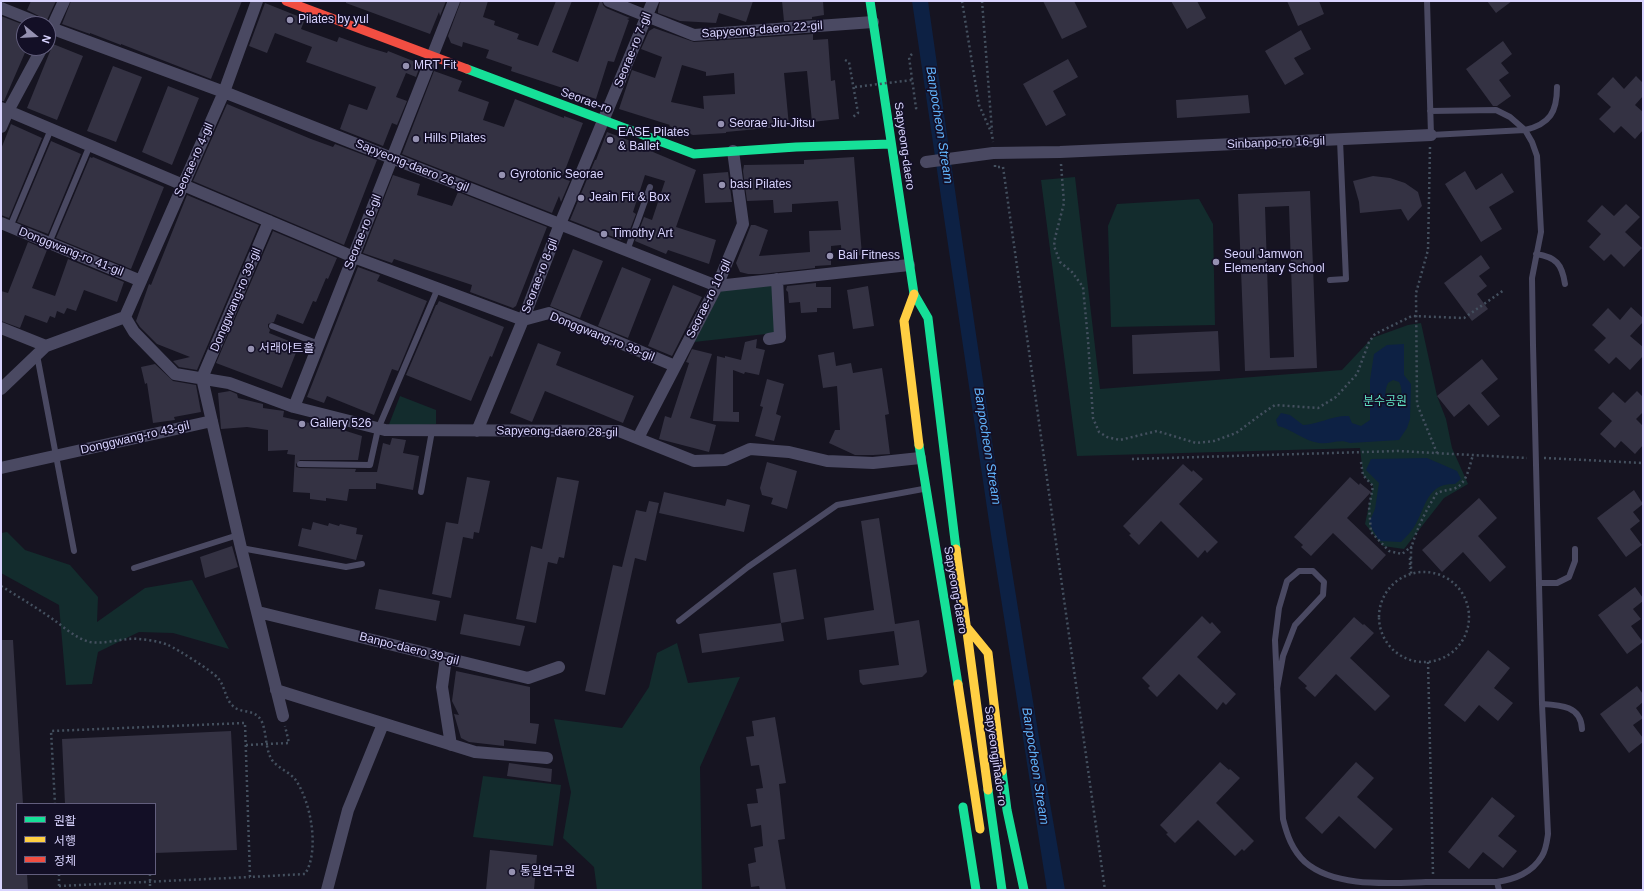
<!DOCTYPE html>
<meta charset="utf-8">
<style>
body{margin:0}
#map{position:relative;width:1644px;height:891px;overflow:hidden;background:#161421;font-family:Arial,"Noto Sans KR",sans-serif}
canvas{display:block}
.frame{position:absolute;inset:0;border:2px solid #d9d4ff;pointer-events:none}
.legend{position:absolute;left:16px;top:803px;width:140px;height:72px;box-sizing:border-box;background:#130f26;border:1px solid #625e7d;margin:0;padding:5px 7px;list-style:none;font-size:12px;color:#d9d4ff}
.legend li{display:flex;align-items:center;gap:8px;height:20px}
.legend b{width:20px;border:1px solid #625e7d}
.north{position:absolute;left:16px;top:16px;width:40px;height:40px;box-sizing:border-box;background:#130f26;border:1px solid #625e7d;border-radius:50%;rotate:108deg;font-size:11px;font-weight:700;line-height:16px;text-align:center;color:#d9d4ff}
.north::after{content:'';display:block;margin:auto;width:14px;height:18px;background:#9591b1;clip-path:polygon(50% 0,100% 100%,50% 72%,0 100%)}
</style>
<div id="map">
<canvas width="1644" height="891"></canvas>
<div class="frame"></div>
<ul class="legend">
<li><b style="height:5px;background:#16e098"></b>원활</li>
<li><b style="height:5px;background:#ffcf43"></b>서행</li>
<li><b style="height:5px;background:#f24e42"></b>정체</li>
</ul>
<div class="north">N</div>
</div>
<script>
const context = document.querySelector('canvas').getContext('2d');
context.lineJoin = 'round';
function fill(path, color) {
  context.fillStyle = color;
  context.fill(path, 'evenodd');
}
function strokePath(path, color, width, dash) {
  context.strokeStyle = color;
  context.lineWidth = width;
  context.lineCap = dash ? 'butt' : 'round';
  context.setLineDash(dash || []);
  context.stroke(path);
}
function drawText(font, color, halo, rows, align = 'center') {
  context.font = font + ' Arial,"Noto Sans KR",sans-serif';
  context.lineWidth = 3.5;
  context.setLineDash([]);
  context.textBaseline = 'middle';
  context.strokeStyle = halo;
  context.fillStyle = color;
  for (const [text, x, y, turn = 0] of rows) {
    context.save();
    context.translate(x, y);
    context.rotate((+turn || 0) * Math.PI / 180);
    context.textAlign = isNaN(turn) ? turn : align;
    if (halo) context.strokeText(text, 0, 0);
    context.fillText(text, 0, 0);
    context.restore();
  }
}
fill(new Path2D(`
 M1075 177 1100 389 1342 370 1372 338 1408 325 1421 323 1437 396 1446 419 1452 448 1468 484 1444 498 1404 549 1383 546 1365 524 1373 486 1363 475 1360 448 1077 456 1041 180Z
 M1199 199 1213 224 1215 325 1111 327 1108 226 1117 204Z
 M772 285 775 333 694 342 721 291Z
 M400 396 436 410V424L388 427Z
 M7 532 25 550 70 565 98 597 97 622 145 588 192 580 229 649 173 633 139 632 98 652 92 684 66 685 59 605 1 573V533Z
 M677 643 688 683 740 677 700 767 702 890H597L594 867 563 838 571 792 554 719 622 728 649 687 657 653Z
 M483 776 561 785 553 846 473 837Z`), '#132c2d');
fill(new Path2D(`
 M912 1H928C970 298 1013 595 1065 890H1047L991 535Z
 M1404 344V375L1411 384 1410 419 1407 428 1399 440 1350 443C1339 438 1330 445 1319 443 1304 441 1292 429 1278 426L1276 420 1281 413 1290 415 1303 425C1319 424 1334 415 1349 416L1352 423 1361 426 1370 420V380L1374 354 1387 345ZM1393 380 1399 382C1403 389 1402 397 1398 405L1393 406C1384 400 1384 392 1388 383Z
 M1427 458 1457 471 1461 479 1455 484C1426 483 1426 508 1414 527 1411 532 1406 537 1401 542L1379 541 1369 523 1375 509 1379 483 1366 470 1371 459Z`), '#0d2144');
fill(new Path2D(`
 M31 1H56L47 20 27 10Z
 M71 1H242L211 79 121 44V45L90 33V34L62 24Z
 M346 1H446L440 16 439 12 430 34 346 3Z
 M461 1H488L483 17 495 21 494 25 519 34 517 39 538 46 556 1H572L552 52 578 62 600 1H602L603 5 606 8 630 18 627 19 629 20 614 62 608 61 596 99 511 71 512 67 486 58 489 50 463 42 462 47 451 43 448 36Z
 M660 1H753L746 22 719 13 716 23 680 21 658 13V10Z
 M782 1H823L824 15 812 17V19L784 21Z
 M1043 1H1074L1087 27 1062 39Z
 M1171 1H1197L1206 18 1187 29Z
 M1287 1H1319L1324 14 1298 26Z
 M1487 1H1512L1496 13Z
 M265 3 305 19 301 29 337 42 339 37 367 47 387 53 388 51 418 63 417 65 420 66 416 77 406 73 396 97 407 101 397 125 392 123 383 146 340 129 349 104 367 110 376 87 306 62 312 47 275 33 267 53 249 46Z
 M1 16 24 25V48H27L4 101H1Z
 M654 28 694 42 813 34V40L828 39 831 81 835 80 839 119 812 122 807 71 784 73 789 126 726 132V133L693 135 669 126 670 125 619 109 632 70 655 78 662 57 641 49 649 31ZM682 65 706 72V76L734 73 735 94 703 96 704 109 671 102Z
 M1301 30 1311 49 1294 58 1304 74 1285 85 1265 51Z
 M1503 41 1512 54 1501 63 1509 73 1499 80 1511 96 1497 106H1493L1466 69Z
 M53 44 83 56 57 120 27 108Z
 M1068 59 1078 77 1053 91 1066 115 1046 126 1023 84Z
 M113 66 142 77 116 142 87 131Z
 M434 71 462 81 458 91 489 102 483 120 504 127 515 99 564 118V116L583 123 562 178 570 181 561 202 559 196 552 213 402 154Z
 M1636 76 1643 83V96L1635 105 1643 112V130L1635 139 1621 126 1614 133 1599 119 1611 107 1597 94 1613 77 1624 89Z
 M168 86 199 98 172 165 142 152Z
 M1248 95 1250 113 1177 118 1176 100Z
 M227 104 311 139 333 147 335 144 377 160 344 245 193 181Z
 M11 124 42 138 9 218 1 215V149Z
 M607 132 654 150 653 152 696 170 676 227 716 240 709 264 668 250 666 254 635 241 644 217 652 220 665 181 645 175 633 212 636 214 627 237 623 235 621 240 570 220 595 160H596Z
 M51 141 81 154 48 234 17 222Z
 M90 157 92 158 93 157 164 187 131 269 56 238Z
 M854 157 862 255 842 257 841 245 831 246V265L815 266V268L761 274H748L740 272 736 263 751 225H755L768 230 759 256 810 252 809 231 841 230 838 201 792 204V212L774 213 773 200 747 201 743 171 744 165 804 164V160Z
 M1465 171 1476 190 1502 173 1514 192 1489 207 1502 229 1481 242 1445 184Z
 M728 172 732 202 705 203 703 174Z
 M393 175 420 184 417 195 452 206 458 192 547 227 516 306 513 308 470 292 472 285 394 259 392 263 363 253Z
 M1373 176 1390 178 1405 183 1418 192 1422 206 1408 221 1401 209 1360 213 1359 202 1353 181Z
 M1310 191 1317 368 1245 371 1238 194ZM1289 206 1294 357 1270 358 1265 207Z
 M187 195 259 225 197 370 179 367 173 361 190 357 157 344 140 327 136 321 149 284 151 285Z
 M1626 204 1640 217 1625 232 1642 248 1624 267 1611 254 1604 261 1589 247 1601 234 1587 221 1602 205 1614 216Z
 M273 231 337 258 328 279 326 278 316 302 313 301 303 324 277 314 274 322 268 324V327L270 330 269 333 299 345 282 388 216 363Z
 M28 242 47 250 32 288 55 296 68 259 124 282 117 302 84 290 76 311 67 308 64 314 57 311 55 318 50 316 47 323 25 315 20 328 1 321V291L8 293Z
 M573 249 603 261 580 318 550 306Z
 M1481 255 1490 268 1479 276 1487 286 1477 294 1488 309 1472 321 1444 283Z
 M358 267 380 275 377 281 427 301 398 371 392 369 374 415 327 396 324 403 307 397Z
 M622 267 651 279 628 338 598 326Z
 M816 283V287H831V308H817V312L801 313 800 302 789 303 788 292 786 290 787 286Z
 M673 285 702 297 672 356 648 346Z
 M868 286 874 326 853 329 847 290Z
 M439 301 504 327 492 357 490 356 471 401 406 375 436 305H437Z
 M1631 307 1643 318V322L1630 336 1643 347V356L1630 370 1616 357 1609 364 1594 350 1606 338 1592 325 1608 308 1620 320Z
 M1218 331 1220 371 1133 374 1132 335Z
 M757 339 756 348 765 350 759 375 745 372 744 374 733 370V412H739V422L713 421 717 356 725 358V356L741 360 745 342Z
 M538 343 561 352 556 365 634 396 623 423 545 391 532 422 510 413Z
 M692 349 712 354 690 418 716 425 709 452 659 439 665 416 671 418 689 363 686 362Z
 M834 352 836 366 851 363 853 373 882 368 889 414 885 415 890 454 873 455H855L829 443 835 430H840L837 386 823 388 818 355Z
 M1482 359 1498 379 1481 393 1500 416 1488 426 1469 404 1454 417 1437 396Z
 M155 364 173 381 196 385 201 412 174 417 175 420 153 423 147 383 145 384 141 367Z
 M767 379 784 384 776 414 781 416 774 441 755 436 763 407 760 406Z
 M230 391 237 394 238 398 263 404V408L284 411 283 417 327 427V425L362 436 358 460H300L296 464V467L300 468 356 469 355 472H377L383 443 390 445 392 438 406 440 403 453 419 456 413 490 376 483V489H349L347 501 326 498V501L310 499V493L293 492 295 455 287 454 288 450 268 451V430L247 427 221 429 218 393Z
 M1637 391 1643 397V412L1636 419 1643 426V445L1635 454 1621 441 1615 448 1600 434 1612 421 1598 408 1613 392 1625 403Z
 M767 462 797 471 787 509 771 504 773 498 762 495 760 488Z
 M1183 464 1192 472 1193 470 1203 479 1179 504 1218 542 1207 553 1205 550 1198 558 1161 521 1139 545 1129 535 1131 534 1123 526Z
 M467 477 490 481 479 533 474 532 473 539 463 537 451 598 432 594 446 522 458 524Z
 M557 477 579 481 564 558 559 557 557 564 548 562 536 623 516 619 531 546 542 549Z
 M1350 477 1359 485 1360 483 1371 492 1347 518 1386 555 1372 570 1333 533 1311 556 1301 547 1303 545 1294 537Z
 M1634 490 1643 504 1633 512 1640 521 1630 529 1642 545 1626 557 1597 518Z
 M664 492 725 506 727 499 750 505 744 532 659 513Z
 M1479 498 1497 518 1478 536 1506 567 1490 582 1463 552 1442 572 1422 550Z
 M649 501 659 503 646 561 635 558 605 695 585 691 613 565 622 567 636 510 646 512Z
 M879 518 895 624 919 620 927 672 922 677 863 685 860 682 859 670 899 665 894 631 827 640 824 618 874 610 861 521Z
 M313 522 328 526 329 523 339 526 340 524 357 528 356 534 363 535 356 560 298 546 302 528 311 530Z
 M232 546 238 567 205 578 200 557Z
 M796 569 804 619 781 623 773 573Z
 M1635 587 1643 598V601L1633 609 1641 619 1631 626 1643 642 1627 654 1598 615Z
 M379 589 440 601 436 621 375 609Z
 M464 614 525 626 520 646 460 634Z
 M1202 616 1210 624 1212 622 1221 632 1197 657 1236 694 1226 705 1223 702 1217 710 1179 674 1157 697 1148 688 1150 686 1142 678Z
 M1354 617 1363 625 1364 624 1374 633 1350 658 1390 696 1375 711 1336 674 1315 697 1305 688 1307 686 1298 678Z
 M781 623 784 641 702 653 699 634Z
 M1 640H13L23 804H17V874H27L28 890H1Z
 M1488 650 1510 668 1494 688 1513 703 1498 721 1479 705 1465 722 1444 705Z
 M456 671 530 687V723L539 724 536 744 504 740V746L469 742 461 738 454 714 459 715 452 701Z
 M1637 686 1643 694V702L1636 708 1643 718 1633 725 1643 738V742L1629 753 1600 714Z
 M775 717 786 783 779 784 785 839 778 840 786 890H760L759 886 751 887 748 864 756 862 754 848 763 846 761 825 751 827 747 804 758 803 756 789 763 788 759 765 751 766 746 737 754 736 752 721Z
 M231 731 237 850 155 853V804H65L62 739Z
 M1220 762 1229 770 1230 769 1240 778 1216 803 1254 841 1244 851 1242 849 1235 856 1198 820 1175 843 1166 834 1168 833 1160 825Z
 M1356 762 1374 778 1357 797 1393 829 1375 849 1339 816 1322 834 1305 818Z
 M509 763 552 769 551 782 507 776Z
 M1492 797 1515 816 1498 836 1517 851 1503 868 1483 852 1469 869 1448 852Z
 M490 850 537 855 534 890H486Z`), '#343243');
strokePath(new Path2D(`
 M962 1 979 105 992 134 993 142
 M982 1 992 131
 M912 54 909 57 916 108 919 111
 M845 60 849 62 858 113 853 117
 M1430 147 1428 250 1416 293 1417 404 1437 453
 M1061 164 1064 203 1055 238 1054 246 1060 262 1072 272 1083 287 1088 340 1093 418 1099 432 1107 437 1120 440 1157 431 1196 443 1214 441 1236 433 1263 413 1275 405 1318 408 1336 397 1357 374 1369 342 1375 334 1412 316 1464 318 1504 290
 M995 165V167H1003L1105 890
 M1544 458 1643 463
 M1132 459 1398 451 1527 458
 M1361 462 1363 475 1373 486 1369 507 1371 532 1389 551 1402 554 1411 547V574
 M1411 549C1416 530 1426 510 1437 493 1442 491 1447 490 1453 489 1467 485 1469 467 1473 455
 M1410 558V569
 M1379 617a45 45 0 1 1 90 0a45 45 0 1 1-90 0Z
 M1 586C19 597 37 608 54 620 65 628 77 639 90 642 103 644 116 640 129 639 139 638 159 641 168 645 177 649 212 671 218 678 225 686 225 698 232 705 240 715 255 707 262 722 267 734 265 749 272 760 278 768 289 772 295 779 311 801 320 851 305 874L250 877 245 723 51 731 55 804
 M1428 662 1433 874
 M246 745 289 743 285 726
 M59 874V890
 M150 874V890
 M59 886 250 877`), '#44505f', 2.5, [2, 3]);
strokePath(new Path2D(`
 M1427 1 1431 135 1525 130C1550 124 1557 112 1557 87
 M1430 111 1496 110 1510 117 1525 130 1532 142 1537 156 1541 232 1532 278 1533 345 1542 704 1548 834C1547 841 1546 850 1542 856 1532 873 1515 879 1497 882L1499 890
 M10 227 51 129
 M49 243 90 145
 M627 251 650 187
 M1536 254C1556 257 1562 264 1565 284
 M1330 280 1346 279 1340 140
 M272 326 319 344
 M37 355 74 551
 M300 464 370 465 378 429 438 288
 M421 492 432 431
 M241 548 346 567 362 564
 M134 568 238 535
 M1539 583H1557L1569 577 1575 561V549
 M679 621 748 567 837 505 923 489
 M1277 689 1283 656 1295 625 1323 595 1324 582 1313 571H1299L1287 581 1279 608 1275 640 1283 819C1287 835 1292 850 1305 862 1335 888 1389 883 1426 882 1450 882 1473 882 1497 882
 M1542 704C1561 705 1581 706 1582 729`), '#4a4962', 6);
strokePath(new Path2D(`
 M609 1 694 35 873 22
 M1 8 41 24
 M48 27 224 92 717 286 909 265
 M48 36 64 1
 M1 108 356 258 523 320 549 313 675 366
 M1 127 8 111 42 48
 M926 162 993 153 1060 152 1431 135
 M1 223 141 281
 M125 317 134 332 175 374 229 383 294 407 385 430 619 431 694 461 725 460 750 449 789 452 827 461 873 463 920 458
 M125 317 224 92 257 1
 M1 328 46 346
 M769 339 780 337 777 279
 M202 378 241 548 283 716
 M202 378 269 221
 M1 389 46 346 125 317
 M294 407 454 1
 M477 431 523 320 560 224 653 1
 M638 438 717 286 743 224 733 151
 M1 468 212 421
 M258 612 528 678 559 667
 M446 658 442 687 451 745
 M276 690 475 752 547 758
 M327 890 348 810 383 724`), '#4a4962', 12);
strokePath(new Path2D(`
 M870 1 914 294 928 318 956 549
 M467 69 694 154 796 147 891 144
 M919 445 958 684
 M1002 771 1007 810 1024 890
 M988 790 1002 890
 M963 807 976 890`), '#16e098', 9);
strokePath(new Path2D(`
 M914 294 904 321 919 445
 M956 549 988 790
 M965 625 988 653 1002 771
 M958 684 980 829`), '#ffcf43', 9);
strokePath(new Path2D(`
 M286 1 467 69`), '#f24e42', 9);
strokePath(new Path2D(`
 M855 87 912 80`), '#44505f', 2.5, [2, 3]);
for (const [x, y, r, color] of [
 [290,20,4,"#9591b1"],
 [406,66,4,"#9591b1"],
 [721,124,4,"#9591b1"],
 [416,139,4,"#9591b1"],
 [610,140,4,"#9591b1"],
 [502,175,4,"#9591b1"],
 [722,185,4,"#9591b1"],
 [581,198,4,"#9591b1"],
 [604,234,4,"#9591b1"],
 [830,256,4,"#9591b1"],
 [1216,262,4,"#9591b1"],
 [251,349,4,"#9591b1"],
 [302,424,4,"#9591b1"],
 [512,872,4,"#9591b1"]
]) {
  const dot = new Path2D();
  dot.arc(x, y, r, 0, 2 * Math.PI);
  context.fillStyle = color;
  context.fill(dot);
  strokePath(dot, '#130f26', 1.5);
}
drawText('12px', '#d9d4ff', '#130f26', [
 ["Pilates by yul",298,20],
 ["MRT Fit",414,66],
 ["Seorae Jiu-Jitsu",729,124],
 ["EASE Pilates",618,133],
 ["& Ballet",618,147],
 ["Hills Pilates",424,139],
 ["Gyrotonic Seorae",510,175],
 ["basi Pilates",730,185],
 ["Jeain Fit & Box",589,198],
 ["Timothy Art",612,234],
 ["Seoul Jamwon",1224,255],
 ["Elementary School",1224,269],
 ["Bali Fitness",838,256],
 ["서래아트홀",259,349],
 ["Gallery 526",310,424],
 ["통일연구원",520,872]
], 'left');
drawText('12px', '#d9d4ff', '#130f26', [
 ["Sapyeong-daero 22-gil",762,30,-4],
 ["Seorae-ro 7-gil",633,50,-68],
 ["Seorae-ro",586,101,20],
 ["Sinbanpo-ro 16-gil",1276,143,-2],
 ["Sapyeong-daero",904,146,82],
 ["Seorae-ro 4-gil",194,160,-66],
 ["Sapyeong-daero 26-gil",412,166,22],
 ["Seorae-ro 6-gil",363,232,-68],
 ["Donggwang-ro 41-gil",71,252,22],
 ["Seorae-ro 8-gil",540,276,-69],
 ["Seorae-ro 10-gil",709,299,-64],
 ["Donggwang-ro 39-gil",236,300,-67],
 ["Donggwang-ro 39-gil",602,337,22],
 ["Sapyeong-daero 28-gil",557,432,1],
 ["Donggwang-ro 43-gil",135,438,-13],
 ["Sapyeong-daero",955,590,80],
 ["Banpo-daero 39-gil",409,649,14],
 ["Sapyeongjihado-ro",995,756,82]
]);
drawText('12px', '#5fe0c0', '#130f26', [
 ["분수공원",1385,402]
]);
drawText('italic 13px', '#62b6ff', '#130f26', [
 ["Banpocheon Stream",939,125,81],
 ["Banpocheon Stream",987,446,81],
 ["Banpocheon Stream",1035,766,81]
]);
</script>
